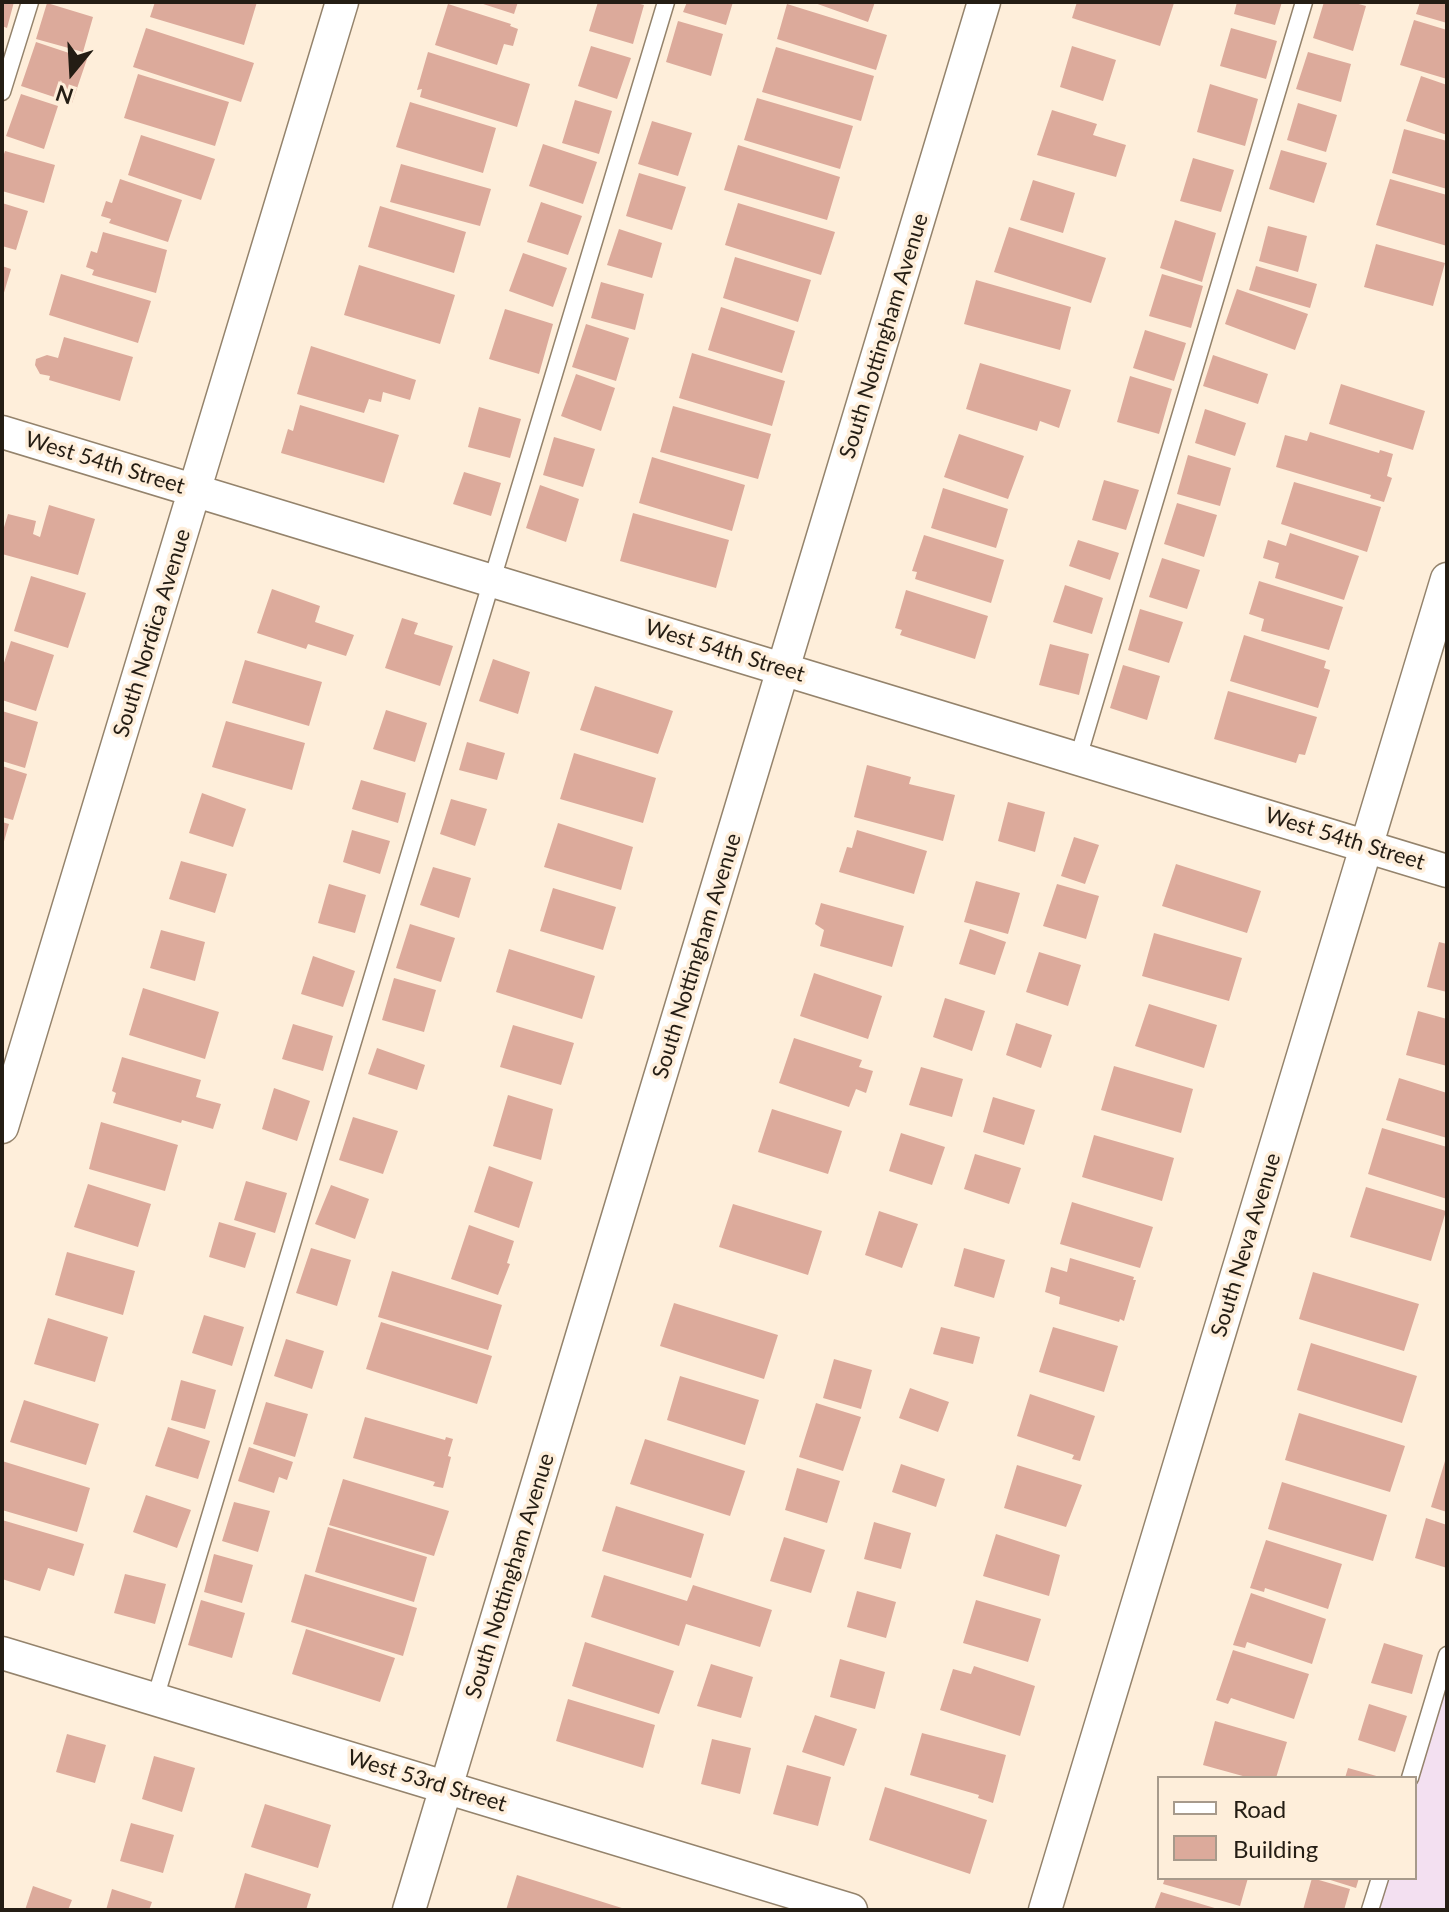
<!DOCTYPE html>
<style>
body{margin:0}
#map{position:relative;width:1449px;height:1912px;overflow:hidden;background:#feeeda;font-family:Lato,sans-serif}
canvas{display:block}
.frame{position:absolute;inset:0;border:4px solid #241d14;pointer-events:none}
.legend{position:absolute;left:1157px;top:1776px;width:260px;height:104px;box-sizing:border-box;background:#feeeda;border:2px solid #a79a8b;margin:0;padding:10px 14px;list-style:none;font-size:24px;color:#241d14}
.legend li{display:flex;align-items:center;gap:16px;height:40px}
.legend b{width:40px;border:2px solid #a79a8b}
.north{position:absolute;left:32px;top:32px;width:80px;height:80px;-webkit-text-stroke:6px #feeeda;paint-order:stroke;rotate:198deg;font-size:22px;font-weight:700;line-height:32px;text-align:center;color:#241d14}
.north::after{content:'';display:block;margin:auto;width:28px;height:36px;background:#241d14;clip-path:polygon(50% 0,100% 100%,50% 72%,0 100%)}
</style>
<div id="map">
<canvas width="1449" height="1912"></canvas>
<div class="frame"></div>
<ul class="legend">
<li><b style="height:10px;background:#fff"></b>Road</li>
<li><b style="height:22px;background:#dcaa9b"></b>Building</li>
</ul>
<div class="north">N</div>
</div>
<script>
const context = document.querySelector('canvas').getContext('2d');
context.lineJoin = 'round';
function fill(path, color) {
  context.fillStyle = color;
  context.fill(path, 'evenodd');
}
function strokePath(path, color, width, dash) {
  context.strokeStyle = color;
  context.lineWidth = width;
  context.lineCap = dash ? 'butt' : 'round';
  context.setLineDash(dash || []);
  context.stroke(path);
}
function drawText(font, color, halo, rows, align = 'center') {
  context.font = font + ' Lato,sans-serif';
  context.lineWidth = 7;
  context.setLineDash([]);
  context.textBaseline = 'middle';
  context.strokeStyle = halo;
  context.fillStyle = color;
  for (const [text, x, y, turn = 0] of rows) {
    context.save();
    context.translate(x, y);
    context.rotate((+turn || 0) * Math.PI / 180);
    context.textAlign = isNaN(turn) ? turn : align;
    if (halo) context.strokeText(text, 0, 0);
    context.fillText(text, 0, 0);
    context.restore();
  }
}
fill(new Path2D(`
 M1447 1666V1910H1375L1384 1878H1415V1778Z`), '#f3e0f1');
fill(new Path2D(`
 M2 2H14L7 28 2 26Z
 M155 2H257L244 45 150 17Z
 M477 2H518L514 14Z
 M598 2H633L644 5 633 44 589 31Z
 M687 2H733L726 25 683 12Z
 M812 2H875L868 22Z
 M1077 2H1169L1174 3 1160 46 1072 18Z
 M1237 2H1282L1275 25 1234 14Z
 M1324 2H1351L1366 6 1353 51 1313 38Z
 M1420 2H1447V23L1416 14Z
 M47 3 93 17 83 52 36 39Z
 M448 4 511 24 510 26 518 29 513 46 504 44 497 65 435 45Z
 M787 4 887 35 876 70 777 39Z
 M1414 20 1447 30V79L1400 65Z
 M678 21 723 34 711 76 666 62Z
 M146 28 254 63 241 102 133 67Z
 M1231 28 1277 41 1266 79 1220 66Z
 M36 42 87 59 72 103 21 86Z
 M591 46 631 58 617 99 578 86Z
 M1072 46 1116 60 1103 101 1060 87Z
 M776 47 874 76 861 121 762 92Z
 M428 52 530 84 517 127 420 97 422 89 417 90Z
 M1308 52 1351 64 1341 102 1296 89Z
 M138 74 229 102 215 146 124 118Z
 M1421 76 1447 85V135L1406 121Z
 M1210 84 1258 99 1245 146 1197 132Z
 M21 94 58 106 44 149 6 136Z
 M757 98 853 126 840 169 744 140Z
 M575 100 612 111 599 154 562 143Z
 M410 102 496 128 483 173 396 147Z
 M1298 103 1337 115 1326 152 1287 140Z
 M1052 110 1097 124 1093 135 1126 145 1116 177 1037 155Z
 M652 121 692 133 678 176 638 164Z
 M1404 129 1447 141V189L1392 173Z
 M141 135 215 159 201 200 128 175Z
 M543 144 597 162 583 204 529 186Z
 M738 145 840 177 827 220 724 190Z
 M1281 150 1327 163 1314 203 1269 189Z
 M5 151 55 165 44 203 2 191V160Z
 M1193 158 1234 170 1221 212 1180 201Z
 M401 164 491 189 480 226 390 202Z
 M639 173 686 187 672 230 626 216Z
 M120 179 182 200 168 242 109 223 111 219 101 216 106 201 112 203Z
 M1390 179 1447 195V246L1376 225Z
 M1033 180 1075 193 1063 233 1020 220Z
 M541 202 582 216 568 255 527 242Z
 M2 203 28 211 16 250 2 246Z
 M738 203 835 232 821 275 725 245Z
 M380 206 466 232 454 273 368 247Z
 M1175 220 1216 233 1202 282 1160 268Z
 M1268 226 1307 236 1298 272 1259 261Z
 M1009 227 1106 258 1091 303 994 272Z
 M619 229 662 243 652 278 607 265Z
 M103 232 167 250 156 293 92 275 94 270 86 267 91 251 97 253Z
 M1376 244 1445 263 1433 306 1364 287Z
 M523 253 567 268 553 307 509 291Z
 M735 257 811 280 798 322 723 298Z
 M359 265 455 295 440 344 344 315Z
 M2 266 11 269 3 296H2Z
 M1256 266 1317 284 1310 308 1249 290Z
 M61 274 151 301 138 343 49 315Z
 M1162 274 1203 286 1191 328 1149 316Z
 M976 280 1071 307 1060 350 964 324Z
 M601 282 644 294 635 330 591 318Z
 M1237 289 1308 314 1295 350 1225 324Z
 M721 307 795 331 782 373 708 350Z
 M505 309 553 324 539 374 489 359Z
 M586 324 629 338 616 381 572 367Z
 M1145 330 1186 343 1174 381 1133 368Z
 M64 337 133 357 120 401 49 380 50 376 40 374 35 365 36 359 47 355 58 358Z
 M311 346 416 380 410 400 383 392 381 402 369 399 364 413 297 394Z
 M692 353 785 381 772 426 679 398Z
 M1213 355 1268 374 1258 404 1203 386Z
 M980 363 1071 390 1059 428 1040 421 1037 431 966 409Z
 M576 374 615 388 601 431 561 416Z
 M1130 376 1172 389 1159 434 1117 422Z
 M1341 384 1425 411 1413 450 1329 424Z
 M300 405 399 435 384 483 281 453 288 429 293 431Z
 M673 406 771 434 758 479 660 452Z
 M479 407 521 419 510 458 468 447Z
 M1205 409 1246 423 1235 456 1195 443Z
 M1310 432 1379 453 1380 450 1393 454 1387 476 1392 478 1384 502 1370 498 1371 495 1276 467 1285 435 1307 441Z
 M959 434 1024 456 1008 499 944 477Z
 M554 437 595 449 583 487 543 475Z
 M1188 455 1231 468 1220 506 1177 494Z
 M652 457 745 485 732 531 639 503Z
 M464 472 501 483 491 516 453 504Z
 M1104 480 1139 490 1126 530 1092 520Z
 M1294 482 1381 507 1367 552 1281 524Z
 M540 485 579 499 566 542 526 528Z
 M943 488 1008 509 996 548 931 528Z
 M1177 503 1217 515 1204 557 1164 544Z
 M49 505 95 519 78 575 2 554V534L8 514 36 521 33 534 40 537Z
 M633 513 729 540 716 588 620 561Z
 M1290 533 1359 556 1344 600 1275 578 1279 563 1263 558 1268 540 1286 546Z
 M924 535 1004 560 991 603 915 579 917 572 912 571Z
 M1078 540 1119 553 1110 580 1069 566Z
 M1162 558 1200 570 1187 609 1149 597Z
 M31 576 86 593 68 648 14 631Z
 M1259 581 1343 607 1329 650 1261 631 1264 619 1249 614Z
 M1065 585 1103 598 1092 634 1053 622Z
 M272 589 320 606 315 622 354 635 346 656 308 644 306 649 257 633Z
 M906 590 988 616 975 659 900 635 902 630 895 628Z
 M1140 609 1183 622 1169 663 1128 650Z
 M402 618 418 623 414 634 453 646 440 686 385 668Z
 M1244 635 1326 661 1324 668 1330 670 1318 708 1230 681Z
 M11 641 54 655 36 711 2 700V669Z
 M1050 644 1089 654 1079 695 1039 685Z
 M493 659 530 672 518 714 479 701Z
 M245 660 322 682 309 726 232 703Z
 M1123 665 1160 676 1147 720 1110 708Z
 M595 686 673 711 658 754 580 730Z
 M1228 691 1317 717 1305 755 1299 754 1296 763 1214 739Z
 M386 710 427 723 415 762 373 749Z
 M2 711 38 722 25 768 2 761Z
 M226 721 305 743 292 790 212 767Z
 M467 742 505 753 497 780 459 770Z
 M574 753 656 778 643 823 560 799Z
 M867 765 911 777 909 784 955 795 943 841 854 817Z
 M2 766 27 774 13 820 2 817Z
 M361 780 406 793 398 823 352 809Z
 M202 793 246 809 233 847 189 833Z
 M451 799 487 809 475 846 440 834Z
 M1008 802 1045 812 1035 852 998 841Z
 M2 822 9 824 3 845H2Z
 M558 823 633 847 621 890 544 867Z
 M352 830 390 841 380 874 343 862Z
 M857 830 927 851 914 894 839 872 847 847 852 848Z
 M1074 837 1099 845 1085 884 1061 876Z
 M181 861 227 874 215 913 169 899Z
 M1176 864 1261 891 1247 933 1162 906Z
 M433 867 471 878 459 918 420 905Z
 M976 881 1020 893 1008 934 964 922Z
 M329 884 366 895 355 933 318 923Z
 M1057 884 1099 896 1086 939 1043 926Z
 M553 888 616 907 603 950 540 931Z
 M821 903 904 926 892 967 820 946 824 930 815 924Z
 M410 924 455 938 441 982 396 968Z
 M970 929 1006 942 995 975 959 964Z
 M161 930 205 942 195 981 150 968Z
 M1154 933 1242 958 1229 1001 1142 976Z
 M1439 942 1447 944V992L1427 987Z
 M509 949 595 976 582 1019 496 992Z
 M1039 952 1081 965 1068 1006 1026 992Z
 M313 956 355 971 343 1007 301 994Z
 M814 973 882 996 868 1039 800 1016Z
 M394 978 436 990 424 1032 382 1020Z
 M143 988 219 1012 205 1059 129 1035Z
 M945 998 985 1011 972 1051 933 1037Z
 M1149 1004 1217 1025 1204 1068 1135 1046Z
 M1418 1011 1447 1019V1066L1406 1055Z
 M1016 1023 1052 1035 1041 1068 1006 1055Z
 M293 1024 333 1036 323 1071 282 1059Z
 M513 1025 574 1043 561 1085 500 1067Z
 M794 1038 862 1060 859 1067 873 1071 866 1093 856 1089 849 1107 779 1083Z
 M377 1048 425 1065 417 1090 368 1074Z
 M122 1057 201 1080 196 1097 221 1104 213 1129 182 1120 181 1123 113 1103 116 1093 112 1091Z
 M1114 1066 1193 1089 1181 1133 1101 1110Z
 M921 1067 963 1079 952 1117 909 1105Z
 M1399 1078 1447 1093V1138L1386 1120Z
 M274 1088 310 1101 297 1141 262 1129Z
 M508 1095 553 1109 541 1160 493 1146Z
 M993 1097 1035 1110 1024 1145 983 1132Z
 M772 1109 842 1131 828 1174 758 1152Z
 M353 1117 398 1131 383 1174 339 1160Z
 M101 1122 178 1145 165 1191 89 1169Z
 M1382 1128 1447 1147V1199L1368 1174Z
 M901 1133 945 1147 932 1185 889 1171Z
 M1094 1135 1174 1158 1162 1201 1082 1177Z
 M975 1154 1021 1168 1009 1204 964 1189Z
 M489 1166 533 1182 519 1228 474 1212Z
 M246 1181 287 1193 275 1233 234 1220Z
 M88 1184 151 1204 138 1247 74 1227Z
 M331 1185 369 1199 355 1239 315 1224Z
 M1366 1187 1446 1211 1431 1261 1350 1237Z
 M1072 1202 1153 1227 1140 1268 1060 1244Z
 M733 1204 822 1231 808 1275 719 1247Z
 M879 1211 918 1224 902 1268 865 1255Z
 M219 1222 256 1233 245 1268 209 1257Z
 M469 1225 514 1241 507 1263 510 1264 498 1295 451 1279Z
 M311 1248 351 1260 337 1306 296 1293Z
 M964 1248 1005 1260 994 1298 954 1286Z
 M67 1252 135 1271 123 1315 55 1295Z
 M1070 1258 1134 1277 1133 1280H1136L1124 1321 1120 1319 1119 1322 1059 1304 1060 1297 1045 1292 1051 1267 1067 1272Z
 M392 1271 502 1305 488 1350 378 1317Z
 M1313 1272 1419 1304 1404 1351 1299 1319Z
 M674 1303 778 1335 764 1379 660 1346Z
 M204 1315 244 1327 232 1366 192 1353Z
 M48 1318 108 1337 95 1382 34 1364Z
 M381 1322 492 1356 477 1404 366 1369Z
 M941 1327 980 1337 973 1364 933 1354Z
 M1053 1327 1118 1346 1104 1392 1039 1372Z
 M286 1339 324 1351 312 1389 274 1376Z
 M1311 1343 1417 1376 1402 1423 1297 1390Z
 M834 1359 872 1370 861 1409 823 1398Z
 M680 1376 759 1400 745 1445 667 1420Z
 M181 1380 216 1390 205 1429 171 1420Z
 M910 1388 949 1402 938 1432 899 1418Z
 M1030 1394 1095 1416 1080 1461 1072 1459 1074 1455 1017 1436Z
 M24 1400 99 1424 86 1465 10 1442Z
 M266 1402 308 1414 295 1457 253 1444Z
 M816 1403 861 1417 843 1471 799 1457Z
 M1299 1413 1405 1446 1390 1492 1285 1460Z
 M365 1417 445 1440 446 1437 453 1439 448 1456 451 1457 443 1488 433 1486 435 1482 353 1458Z
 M168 1427 210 1441 198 1479 155 1466Z
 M645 1439 745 1471 730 1516 630 1484Z
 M249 1447 293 1462 287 1480 279 1477 274 1493 238 1481Z
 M2 1461 90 1488 77 1532 2 1510Z
 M1445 1461H1447V1512L1431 1507Z
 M901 1464 945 1479 936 1507 892 1492Z
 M1017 1465 1082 1485 1066 1527 1004 1508Z
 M797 1468 840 1481 827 1523 785 1510Z
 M343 1479 449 1511 434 1556 329 1525Z
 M1282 1482 1387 1515 1373 1561 1268 1529Z
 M146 1495 191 1510 177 1548 133 1532Z
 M234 1502 270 1511 258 1552 222 1541Z
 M616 1506 704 1534 691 1578 602 1551Z
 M1426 1518 1447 1525V1568L1415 1558Z
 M2 1520 84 1544 74 1576 48 1568 40 1591 2 1579Z
 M874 1522 911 1533 901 1569 864 1559Z
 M328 1527 427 1557 414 1602 315 1572Z
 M996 1534 1060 1555 1049 1596 983 1576Z
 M784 1537 825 1550 811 1593 770 1581Z
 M1266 1540 1342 1564 1328 1609 1265 1588 1264 1592 1250 1588Z
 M214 1554 253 1565 242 1603 204 1592Z
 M125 1574 166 1584 155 1624 114 1613Z
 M305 1574 417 1608 403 1656 291 1622Z
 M604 1575 687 1601 693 1585 772 1610 760 1647 686 1624 679 1646 591 1617Z
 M857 1591 896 1602 886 1638 847 1627Z
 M1251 1593 1326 1619 1312 1664 1247 1642 1245 1648 1233 1645Z
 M201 1600 245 1613 232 1658 188 1645Z
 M976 1600 1041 1619 1028 1662 963 1643Z
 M306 1629 395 1658 380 1702 292 1674Z
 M585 1642 674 1671 659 1714 572 1686Z
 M1384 1643 1423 1655 1412 1694 1371 1683Z
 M1233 1650 1309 1674 1294 1719 1231 1698 1228 1704 1216 1700Z
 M840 1659 885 1672 875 1709 830 1697Z
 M711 1664 753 1677 741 1718 697 1706Z
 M974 1666 1035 1686 1020 1736 940 1710 953 1669 971 1674Z
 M568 1699 655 1725 643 1768 556 1741Z
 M1369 1704 1407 1716 1395 1752 1358 1740Z
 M815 1715 857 1729 844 1766 802 1752Z
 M1215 1721 1287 1742 1276 1778H1250L1203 1765Z
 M922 1733 1006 1755 993 1803 978 1798 979 1795 910 1775Z
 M67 1734 106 1745 95 1783 56 1772Z
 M712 1739 751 1748 740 1794 701 1784Z
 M154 1756 195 1768 182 1812 142 1799Z
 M787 1765 831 1777 818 1826 773 1814Z
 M1348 1768 1380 1777V1778H1345Z
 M885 1787 987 1820 970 1874 869 1840Z
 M265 1804 331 1825 318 1868 251 1847Z
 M131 1823 174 1835 163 1873 120 1861Z
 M245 1873 311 1894 306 1910H234Z
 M517 1875 625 1909 624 1910H506Z
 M1165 1878H1248L1240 1906 1163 1884Z
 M1312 1878 1350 1889 1344 1910H1303Z
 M1324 1878H1359L1356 1888Z
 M33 1886 72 1900 68 1910H25Z
 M112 1889 152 1902 149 1910H106Z
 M1161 1892 1218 1909V1910H1154Z`), '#dcaa9b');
const service = new Path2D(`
 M2 92 30 2
 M1078 758 1304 2
 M155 1699 666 2
 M1410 1778 1447 1655
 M1370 1910 1380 1878`);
const minor = new Path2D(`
 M2 432 1447 871
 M2 1127 342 2
 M2 1653 851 1910
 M409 1910 984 2
 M1045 1910 1447 579`);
strokePath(service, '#94836c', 19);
strokePath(minor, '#94836c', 35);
strokePath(service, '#fff', 16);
strokePath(minor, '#fff', 32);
drawText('22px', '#241d14', '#feeeda', [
 ["South Nottingham Avenue",884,336,-73],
 ["West 54th Street",105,463,17],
 ["South Nordica Avenue",152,633,-73],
 ["West 54th Street",725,651,17],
 ["West 54th Street",1345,839,17],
 ["South Nottingham Avenue",697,956,-73],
 ["South Neva Avenue",1246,1245,-73],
 ["South Nottingham Avenue",510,1576,-73],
 ["West 53rd Street",427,1781,17]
]);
</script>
